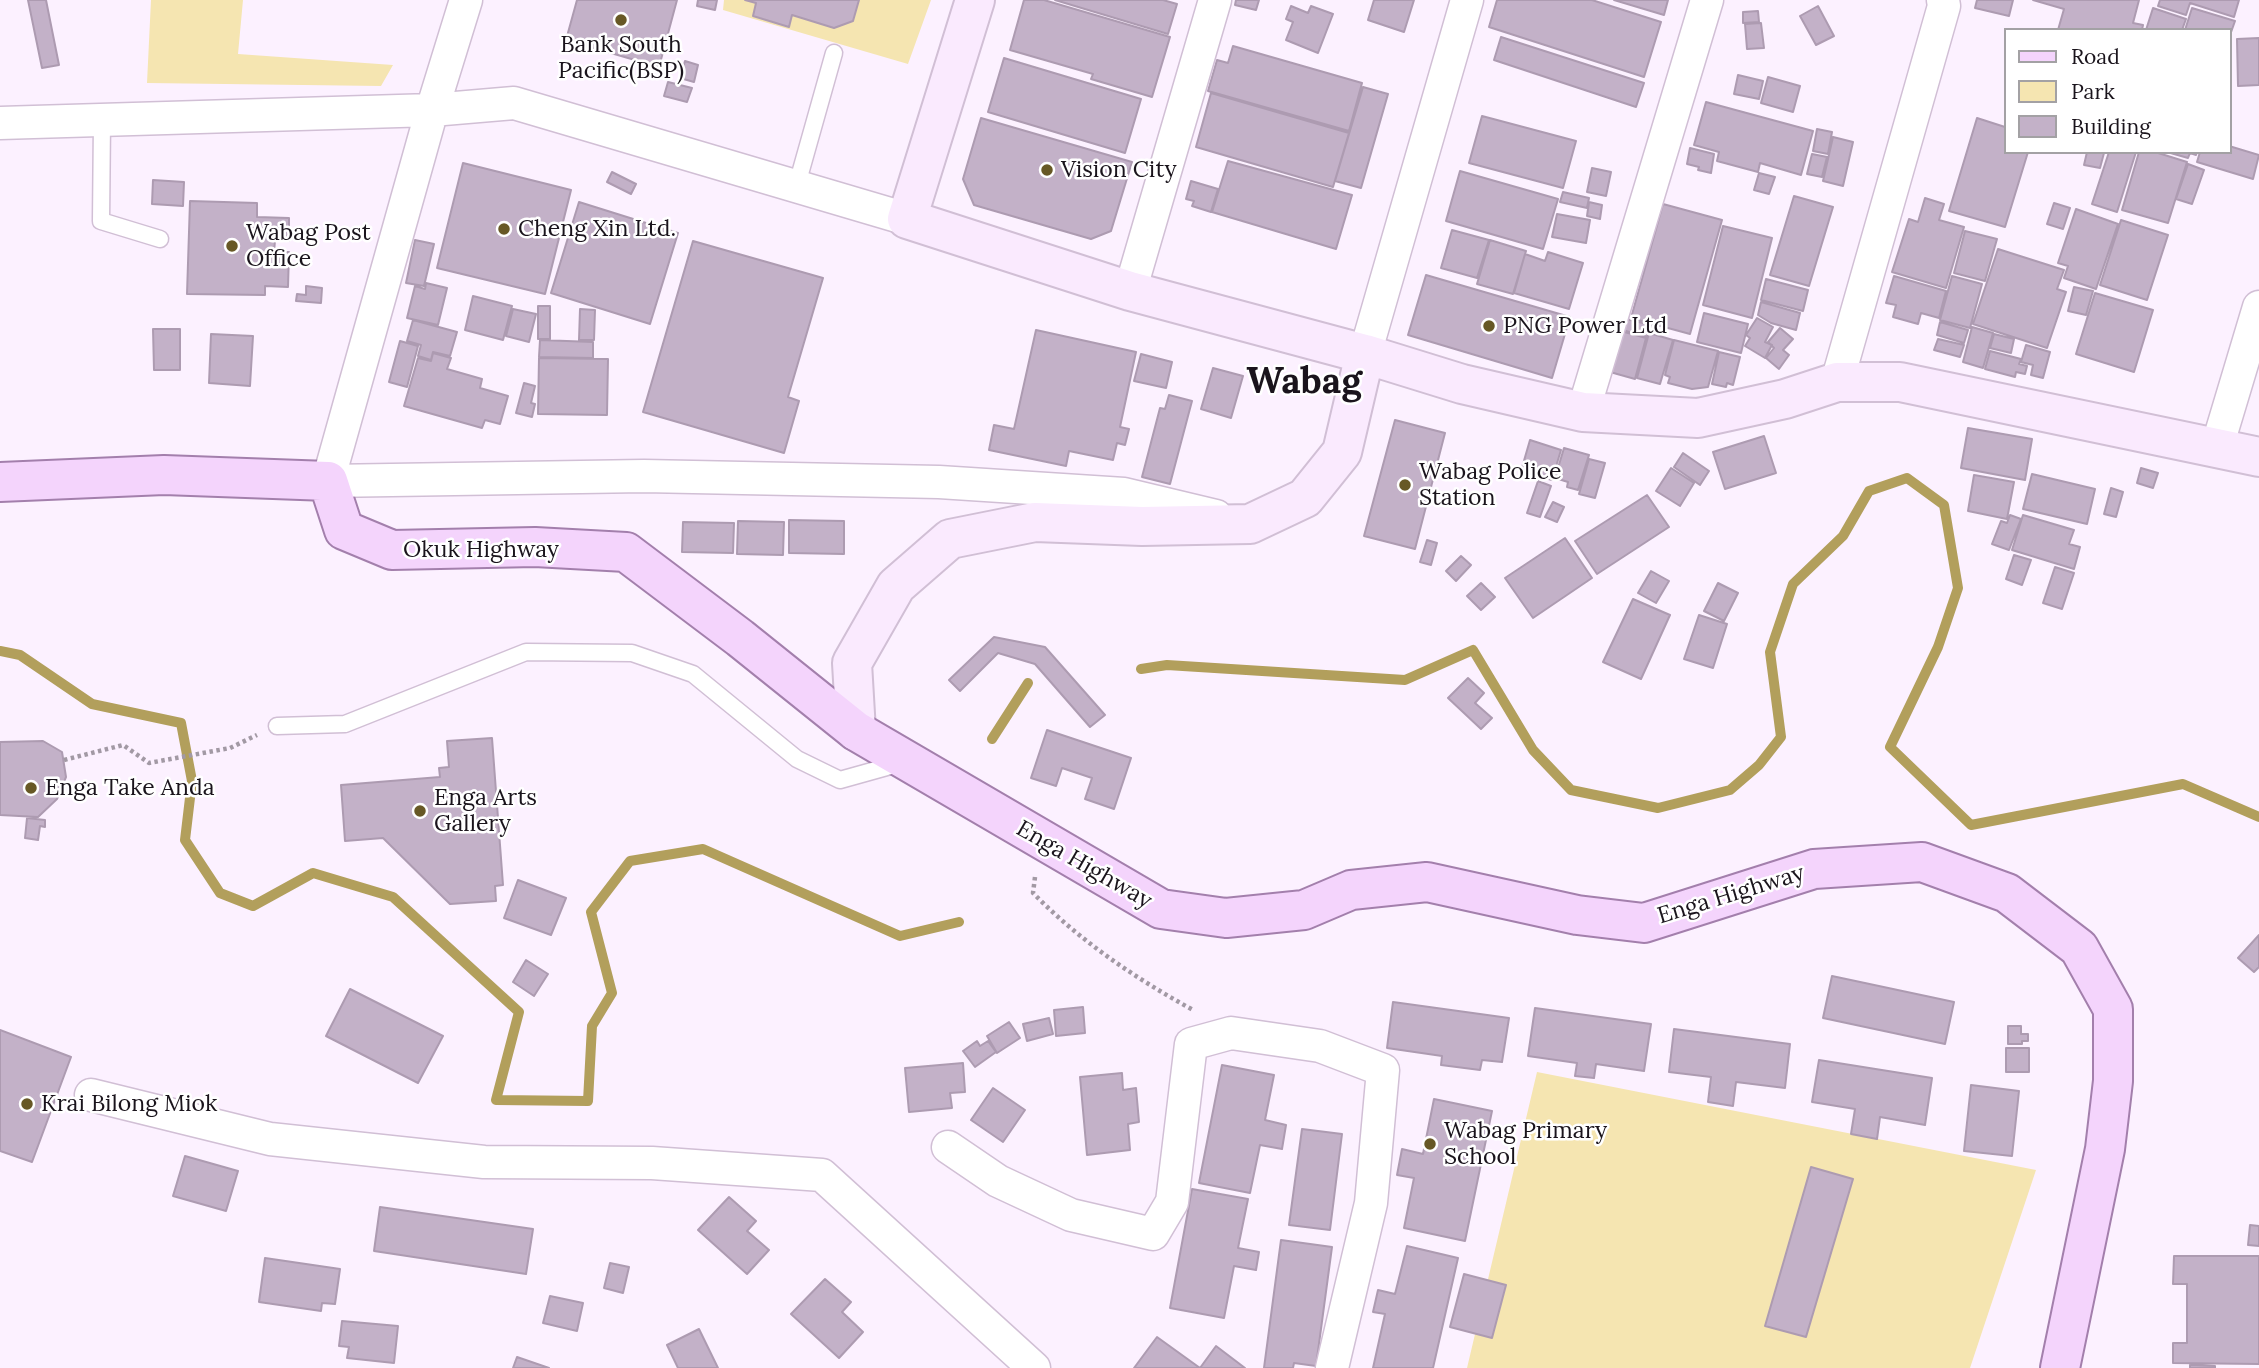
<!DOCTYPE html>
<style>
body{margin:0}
#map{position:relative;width:2259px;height:1368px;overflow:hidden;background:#fcf1ff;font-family:Lora,serif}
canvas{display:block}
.legend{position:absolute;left:2004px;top:28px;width:228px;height:126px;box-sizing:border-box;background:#fff;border:2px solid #a3a1a4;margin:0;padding:9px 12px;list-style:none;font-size:21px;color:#1a141c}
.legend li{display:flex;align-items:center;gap:14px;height:35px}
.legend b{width:35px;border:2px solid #a3a1a4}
</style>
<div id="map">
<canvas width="2259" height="1368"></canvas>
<ul class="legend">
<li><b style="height:9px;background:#f4d4fc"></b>Road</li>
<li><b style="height:19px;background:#f5e5b1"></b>Park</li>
<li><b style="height:19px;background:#c3b1c8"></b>Building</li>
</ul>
</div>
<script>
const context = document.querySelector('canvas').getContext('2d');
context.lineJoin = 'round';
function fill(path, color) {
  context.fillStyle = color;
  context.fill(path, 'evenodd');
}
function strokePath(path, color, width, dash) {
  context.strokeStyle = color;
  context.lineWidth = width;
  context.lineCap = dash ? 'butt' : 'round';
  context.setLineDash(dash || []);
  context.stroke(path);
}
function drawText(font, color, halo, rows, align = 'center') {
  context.font = font + ' Lora,serif';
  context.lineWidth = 5;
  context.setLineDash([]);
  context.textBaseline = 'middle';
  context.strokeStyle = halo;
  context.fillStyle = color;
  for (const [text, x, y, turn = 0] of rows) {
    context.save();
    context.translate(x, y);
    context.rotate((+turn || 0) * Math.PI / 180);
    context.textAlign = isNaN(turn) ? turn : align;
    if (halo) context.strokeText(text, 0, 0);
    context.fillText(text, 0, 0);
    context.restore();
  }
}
fill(new Path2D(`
 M151 0H243L238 54 393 65 381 86 147 83Z
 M724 0H931L908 64 723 10Z
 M1537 1072 2036 1170 1970 1368H1467Z`), '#f5e5b1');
strokePath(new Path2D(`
 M0 651 20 655 92 704 181 723 192 781 185 840 220 893 253 906 313 873 393 897 519 1012 496 1100 588 1101 592 1026 612 993 591 912 630 861 703 849 900 936 959 922
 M1141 669 1167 665 1405 680 1473 650 1533 750 1571 790 1658 808 1730 790 1759 765 1781 737 1770 652 1793 584 1843 536 1869 491 1907 478 1944 505 1958 588 1938 647 1890 747 1971 825 2183 784 2259 817
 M992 739 1028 683`), '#b29f5c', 10);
const building = new Path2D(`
 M28 0H46L59 65 42 68Z
 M577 0H677L659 67 566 40Z
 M698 0H717L715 10 697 6Z
 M745 0H859L853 21 834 28 792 15 789 27 753 16 756 3Z
 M1024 0H1044L1170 37 1152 97 1091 79 1093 74 1010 50Z
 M1055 0H1163L1177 4 1168 34Z
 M1236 0H1259L1256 10 1235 5Z
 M1374 0H1414L1404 32 1368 20Z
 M1497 0H1592L1661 22 1644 77 1489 27Z
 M1614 0H1668L1664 15Z
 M1977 0H2013L2009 16 1975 8Z
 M2033 0H2139L2133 23 2143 25 2142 30H2058L2064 9Z
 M2160 0H2239L2234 17 2190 3 2186 15 2158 6Z
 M1291 6 1308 13 1311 6 1333 14 1318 53 1286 40 1293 22 1286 19Z
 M1818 6 1834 36 1816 45 1800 16Z
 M2153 8 2186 19 2182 30H2146Z
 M2192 8 2235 21 2229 38V30H2185Z
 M1758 11 1759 22 1743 23V12Z
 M1761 23 1764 48 1747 49 1745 24Z
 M1501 37 1644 83 1636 107 1494 60Z
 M2259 38V85L2238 86 2237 39Z
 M1233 46 1362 83 1349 131 1208 91 1217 60 1228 63Z
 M1004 58 1141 99 1125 153 988 112Z
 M685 61 698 65 694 82 680 78Z
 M1738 75 1763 81 1759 99 1734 94Z
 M1768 77 1800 86 1793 112 1761 103Z
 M668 82 692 88 687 102 664 96Z
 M1363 87 1388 94 1361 188 1335 181Z
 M1211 93 1349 133 1333 187 1196 147Z
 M1706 102 1813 131 1801 175 1760 163 1758 172 1717 161 1719 152 1694 145Z
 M1482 116 1576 141 1563 188 1469 163Z
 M981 118 1132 162 1111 231 1091 239 974 205 963 179Z
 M1977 118 2005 127V152H2028L2005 227 1949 211Z
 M1817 129 1832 132 1828 154 1813 151Z
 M1833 137 1853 142 1843 186 1823 181Z
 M2229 146 2259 155 2253 179 2197 162 2200 152H2229Z
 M1690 148 1714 154 1711 173 1698 170 1699 167 1687 164Z
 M2087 152 2104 153 2100 168 2084 165Z
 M2109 152H2136L2117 212 2092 204Z
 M2139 152H2155L2187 162 2168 223 2122 210Z
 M2167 152H2197L2196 155 2190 153 2188 158Z
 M1812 154 1827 157 1822 177 1807 174Z
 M1228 161 1352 195 1336 249 1212 212Z
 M463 163 571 190 545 294 437 268Z
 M2188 164 2204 170 2192 204 2176 199Z
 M1592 168 1611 172 1606 196 1587 192Z
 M1460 171 1558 199 1543 249 1446 221Z
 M612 172 636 184 631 194 607 182Z
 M1759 173 1775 177 1769 194 1754 190Z
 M153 180 184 182 183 206 152 204Z
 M1191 181 1218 189 1211 212 1192 206 1194 201 1186 199Z
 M1563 192 1589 198 1587 208 1560 202Z
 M1794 196 1833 207 1809 286 1770 275Z
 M1925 198 1944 204 1939 220 1964 227 1946 288 1892 272 1909 219 1918 222Z
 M190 201 257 203V217L289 218V241H275L274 252H289L288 287 265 286V295L187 294Z
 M579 202 678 233 650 324 551 293Z
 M1589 202 1602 205 1600 219 1587 216Z
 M2054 203 2070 208 2063 229 2047 224Z
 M1663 204 1722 220 1690 334 1631 318Z
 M2076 209 2118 224 2096 289 2064 278 2068 266 2058 263Z
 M1557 214 1590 220 1586 243 1552 237Z
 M2121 220 2168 235 2147 300 2100 285Z
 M1723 226 1772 238 1752 318 1703 305Z
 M1452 230 1489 240 1477 278 1441 268Z
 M1965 231 1997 239 1985 281 1954 273Z
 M415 240 434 244 424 286 406 283Z
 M1490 240 1526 251 1513 294 1477 284Z
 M693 241 823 278 788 397 799 401 784 453 643 412Z
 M1998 249 2064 270 2057 289 2066 292 2047 348 1973 324Z
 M1548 252 1583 263 1569 309 1514 293 1525 254 1545 261Z
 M1426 275 1570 317 1552 378 1408 335Z
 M1894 276 1946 291 1939 318 1921 313 1918 324 1893 317 1896 305 1886 303Z
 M1952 276 1982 284 1970 328 1940 320Z
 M1766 279 1808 290 1803 311 1761 300Z
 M426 283 447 288 438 325 407 318 415 286 425 289Z
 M306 286 322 288 321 303 296 301 297 294 306 295Z
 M2074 287 2093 291 2086 315 2068 311Z
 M2095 293 2153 310 2134 372 2076 354Z
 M473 296 512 306 503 340 465 330Z
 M1761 302 1800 313 1796 330 1771 323 1758 315Z
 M538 306H550V339H538Z
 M513 309 536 314 529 342 506 336Z
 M580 309 595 310 594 340H579Z
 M1704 313 1748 324 1741 353 1697 342Z
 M1622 318 1651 325 1647 337 1619 329Z
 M1757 318 1773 327 1765 342 1772 345 1765 358 1745 346 1750 338 1746 335Z
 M413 320 457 332 450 356 433 352 431 360 418 356 421 345 407 341Z
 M1940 322 1968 330 1964 343 1937 335Z
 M1972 327 1993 333 1983 368 1963 362Z
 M1780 328 1793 339 1783 350 1789 355 1779 369 1766 358 1774 348 1768 342Z
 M153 329H180V370H154Z
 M1036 330 1136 352 1120 427 1129 429 1125 445 1117 443 1113 460 1069 451 1066 466 989 450 994 425 1014 429Z
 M1621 331 1646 338 1635 379 1610 372Z
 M1649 333 1673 340 1660 384 1637 378Z
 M211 334 253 336 250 386 209 383Z
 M1994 334 2014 339 2011 353 1990 348Z
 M1938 339 1964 345 1960 357 1934 350Z
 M540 340 593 342V358L539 357Z
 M1674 340 1718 351 1708 387 1692 389 1668 383 1670 377 1665 375Z
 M400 341 418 346 407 387 389 382Z
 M2026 345 2050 352 2043 378 2031 375 2033 365 2021 362Z
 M1990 351 2021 359 2019 364 2027 366 2025 374 2016 372 2015 377 1985 369Z
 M1719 352 1740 357 1733 385 1727 383 1726 387 1712 384Z
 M433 353 451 358 447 369 482 379 480 388 508 396 500 424 485 420 482 428 404 406 418 358 431 361Z
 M1141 354 1172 362 1166 388 1134 381Z
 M539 358 608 359 607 415 538 414Z
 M1213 368 1243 376 1231 418 1201 409Z
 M524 383 535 386 531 403 535 404 532 417 516 413Z
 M1169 395 1192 401 1170 484 1142 477 1160 408 1165 409Z
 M1395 420 1445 433 1415 549 1364 536Z
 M1968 428 2032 439 2025 480 1961 468Z
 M1764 436 1776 473 1725 489 1713 452Z
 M1530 440 1561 450 1552 480 1521 471Z
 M1564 448 1589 455 1578 490 1567 487 1568 482 1555 478Z
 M1683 453 1709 471 1700 485 1674 467Z
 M1589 459 1605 463 1595 498 1579 494Z
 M1671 468 1694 483 1680 506 1656 491Z
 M2141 468 2158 473 2153 488 2137 483Z
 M2032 474 2095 489 2087 524 2023 509Z
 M1974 475 2014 482 2007 519 1968 511Z
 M1538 481 1551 486 1540 517 1527 513Z
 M2111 488 2123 492 2116 517 2104 514Z
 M1647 495 1669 527 1597 574 1575 541Z
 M1553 502 1564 507 1557 522 1545 517Z
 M2010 515 2021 519 2009 550 1992 544 2001 521 2007 523Z
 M2023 515 2074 530 2069 544 2080 547 2074 569 2012 550Z
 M789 520 844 521V554L789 553Z
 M738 521 784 522 783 555 737 554Z
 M683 522 734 523 733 553 682 552Z
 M1565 538 1592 578 1533 618 1505 578Z
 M1427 540 1437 543 1431 565 1420 562Z
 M2014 555 2031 560 2022 585 2006 579Z
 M1461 556 1471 565 1456 581 1446 571Z
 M2055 567 2074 573 2062 609 2043 603Z
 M1651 571 1669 581 1656 603 1638 593Z
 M1481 583 1495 597 1481 610 1467 596Z
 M1718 583 1738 593 1724 621 1704 611Z
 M1633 599 1670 615 1641 679 1603 662Z
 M1699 615 1727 624 1713 668 1684 659Z
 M994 637 1045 647 1105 715 1090 727 1035 664 998 653 960 691 949 680Z
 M1468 678 1484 693 1475 703 1492 718 1481 729 1448 698Z
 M1047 730 1131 758 1114 809 1085 799 1092 778 1062 768 1056 786 1031 778Z
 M492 738 503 885 495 886 496 901 450 904 383 838 345 841 341 785 440 777 439 768 449 767 447 741Z
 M43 741 62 752 66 777 57 799 38 817 0 815V742Z
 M27 818 45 820V827L40 826 38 840 25 838Z
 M518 880 566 898 551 935 504 918Z
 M2259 935V967L2254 972 2238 958Z
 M526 960 548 974 534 996 513 982Z
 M1832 976 1954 1002 1945 1044 1823 1018Z
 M350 989 443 1036 418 1083 326 1036Z
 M1393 1002 1509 1018 1502 1062 1482 1060 1480 1070 1441 1065 1442 1056 1387 1048Z
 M1083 1007 1085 1033 1056 1036 1054 1010Z
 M1535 1008 1651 1024 1644 1071 1596 1064 1594 1078 1575 1076 1577 1063 1528 1056Z
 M1049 1018 1053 1034 1027 1041 1023 1024Z
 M1009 1022 1020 1038 997 1053 987 1036Z
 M2008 1026H2021V1034H2028V1041H2022V1044H2008Z
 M1674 1029 1790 1044 1785 1088 1736 1082 1733 1106 1708 1102 1711 1077 1669 1072Z
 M0 1030 71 1057 32 1162 0 1151Z
 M977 1041 980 1046 988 1041 996 1052 975 1067 963 1051Z
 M2006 1048H2029V1072H2006Z
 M1819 1060 1932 1078 1925 1125 1880 1117 1877 1139 1851 1134 1855 1109 1812 1102Z
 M963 1063 965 1092 950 1093 952 1108 909 1112 905 1068Z
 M1222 1065 1274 1075 1265 1120 1286 1125 1282 1149 1260 1145 1250 1193 1199 1183Z
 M1122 1073 1123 1090 1136 1088 1139 1122 1128 1124 1130 1150 1087 1155 1080 1077Z
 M1971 1085 2019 1091 2012 1156 1964 1151Z
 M993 1088 1025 1110 1003 1142 971 1120Z
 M1434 1099 1492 1111 1465 1241 1404 1228 1414 1178 1397 1175 1402 1149 1423 1154Z
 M1302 1129 1342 1134 1330 1230 1289 1225Z
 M185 1156 238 1171 226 1211 173 1196Z
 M1811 1167 1853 1179 1806 1337 1765 1326Z
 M1192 1189 1248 1199 1238 1248 1259 1252 1256 1270 1234 1266 1224 1318 1170 1308Z
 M729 1197 756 1221 747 1231 769 1250 747 1274 698 1230Z
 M380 1207 533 1229 526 1274 374 1251Z
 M2250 1225 2259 1226V1246L2248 1245Z
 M1281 1240 1332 1247 1316 1366 1294 1363 1293 1368H1264Z
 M1407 1246 1458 1258 1433 1368H1373L1385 1314 1373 1312 1378 1290 1395 1294Z
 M2174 1256H2259V1364L2173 1363V1343H2187V1284H2173Z
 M265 1258 340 1269 335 1304 322 1303 321 1311 259 1302Z
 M610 1263 629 1267 623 1293 604 1288Z
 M1464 1274 1506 1285 1492 1338 1450 1327Z
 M825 1279 851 1302 842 1312 863 1332 839 1358 791 1314Z
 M550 1296 583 1303 577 1331 543 1323Z
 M342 1321 398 1326 394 1363 347 1358 349 1347 339 1346Z
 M699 1329 718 1368H678L667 1345Z
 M1157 1337 1200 1368 1216 1346 1245 1368H1134Z
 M517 1357 549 1368H513Z
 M2190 1365 2215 1366V1368H2190Z`);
fill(building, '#c3b1c8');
strokePath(building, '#ad9bb1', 2);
const lane = new Path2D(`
 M102 121 101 221 160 239
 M796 188 834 53
 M277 726 345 724 526 652 632 653 693 674 797 759 840 780 901 763`);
const street = new Path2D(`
 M466 0 432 110 328 481 644 476 939 482 1124 494 1216 516
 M0 123 432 110 514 103 907 219
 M1130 291 1215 0
 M1365 354 1467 0
 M1837 382 1944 6 1943 0
 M1583 412 1707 0
 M2217 447 2259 307
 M91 1095 270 1139 484 1162 652 1163 822 1175 1034 1368
 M948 1147 998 1181 1071 1215 1153 1234 1172 1202 1191 1044 1231 1033 1320 1046 1383 1070 1371 1203 1332 1368`);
const secondary = new Path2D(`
 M975 0 907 219 1130 291 1365 354 1462 384 1583 412 1698 418 1785 399 1837 382H1900L2259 457
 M856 731 852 663 896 586 950 539 1035 522 1142 526 1250 524 1305 498 1342 452 1365 354`);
const primary = new Path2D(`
 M0 482 164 475 328 481 344 530 392 550 535 547 626 552 740 638 856 731 1161 909 1226 918 1304 910 1351 890 1427 882 1577 915 1644 923 1814 869 1922 862 2007 893 2079 948 2113 1009V1081L2105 1149 2060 1368`);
strokePath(lane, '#d1bfd5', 19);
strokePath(street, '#d1bfd5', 35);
strokePath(secondary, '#d1bfd5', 42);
strokePath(primary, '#a37fac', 42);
strokePath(new Path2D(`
 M64 760 123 745 149 763 230 748 257 735
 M1035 877 1033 893C1080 941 1135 978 1193 1010`), '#a299a4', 4.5, [3.5, 3.5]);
strokePath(lane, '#fff', 16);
strokePath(street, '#fff', 32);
strokePath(secondary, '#faeafe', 38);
strokePath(primary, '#f4d4fc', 38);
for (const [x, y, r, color] of [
 [621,20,7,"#675825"],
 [1047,170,7,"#675825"],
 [504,229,7,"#675825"],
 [232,246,7,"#675825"],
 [1489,326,7,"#675825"],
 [1405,485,7,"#675825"],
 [31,788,7,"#675825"],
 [420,811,7,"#675825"],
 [27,1104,7,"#675825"],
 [1430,1144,7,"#675825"]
]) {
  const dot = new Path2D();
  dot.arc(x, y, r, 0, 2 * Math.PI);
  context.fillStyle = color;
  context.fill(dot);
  strokePath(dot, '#fff', 2.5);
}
drawText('23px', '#1a141c', '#fff', [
 ["Bank South",621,45,"center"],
 ["Pacific(BSP)",621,71,"center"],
 ["Vision City",1061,170],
 ["Cheng Xin Ltd.",518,229],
 ["Wabag Post",246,233],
 ["Office",246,259],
 ["PNG Power Ltd",1503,326],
 ["Wabag Police",1419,472],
 ["Station",1419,498],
 ["Enga Take Anda",45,788],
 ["Enga Arts",434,798],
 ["Gallery",434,824],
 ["Krai Bilong Miok",41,1104],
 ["Wabag Primary",1444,1131],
 ["School",1444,1157]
], 'left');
drawText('23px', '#1a141c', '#fff', [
 ["Okuk Highway",481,550],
 ["Enga Highway",1084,865,30],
 ["Enga Highway",1731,895,-17]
]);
drawText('bold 37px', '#1a141c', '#fff', [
 ["Wabag",1304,382]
]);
</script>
